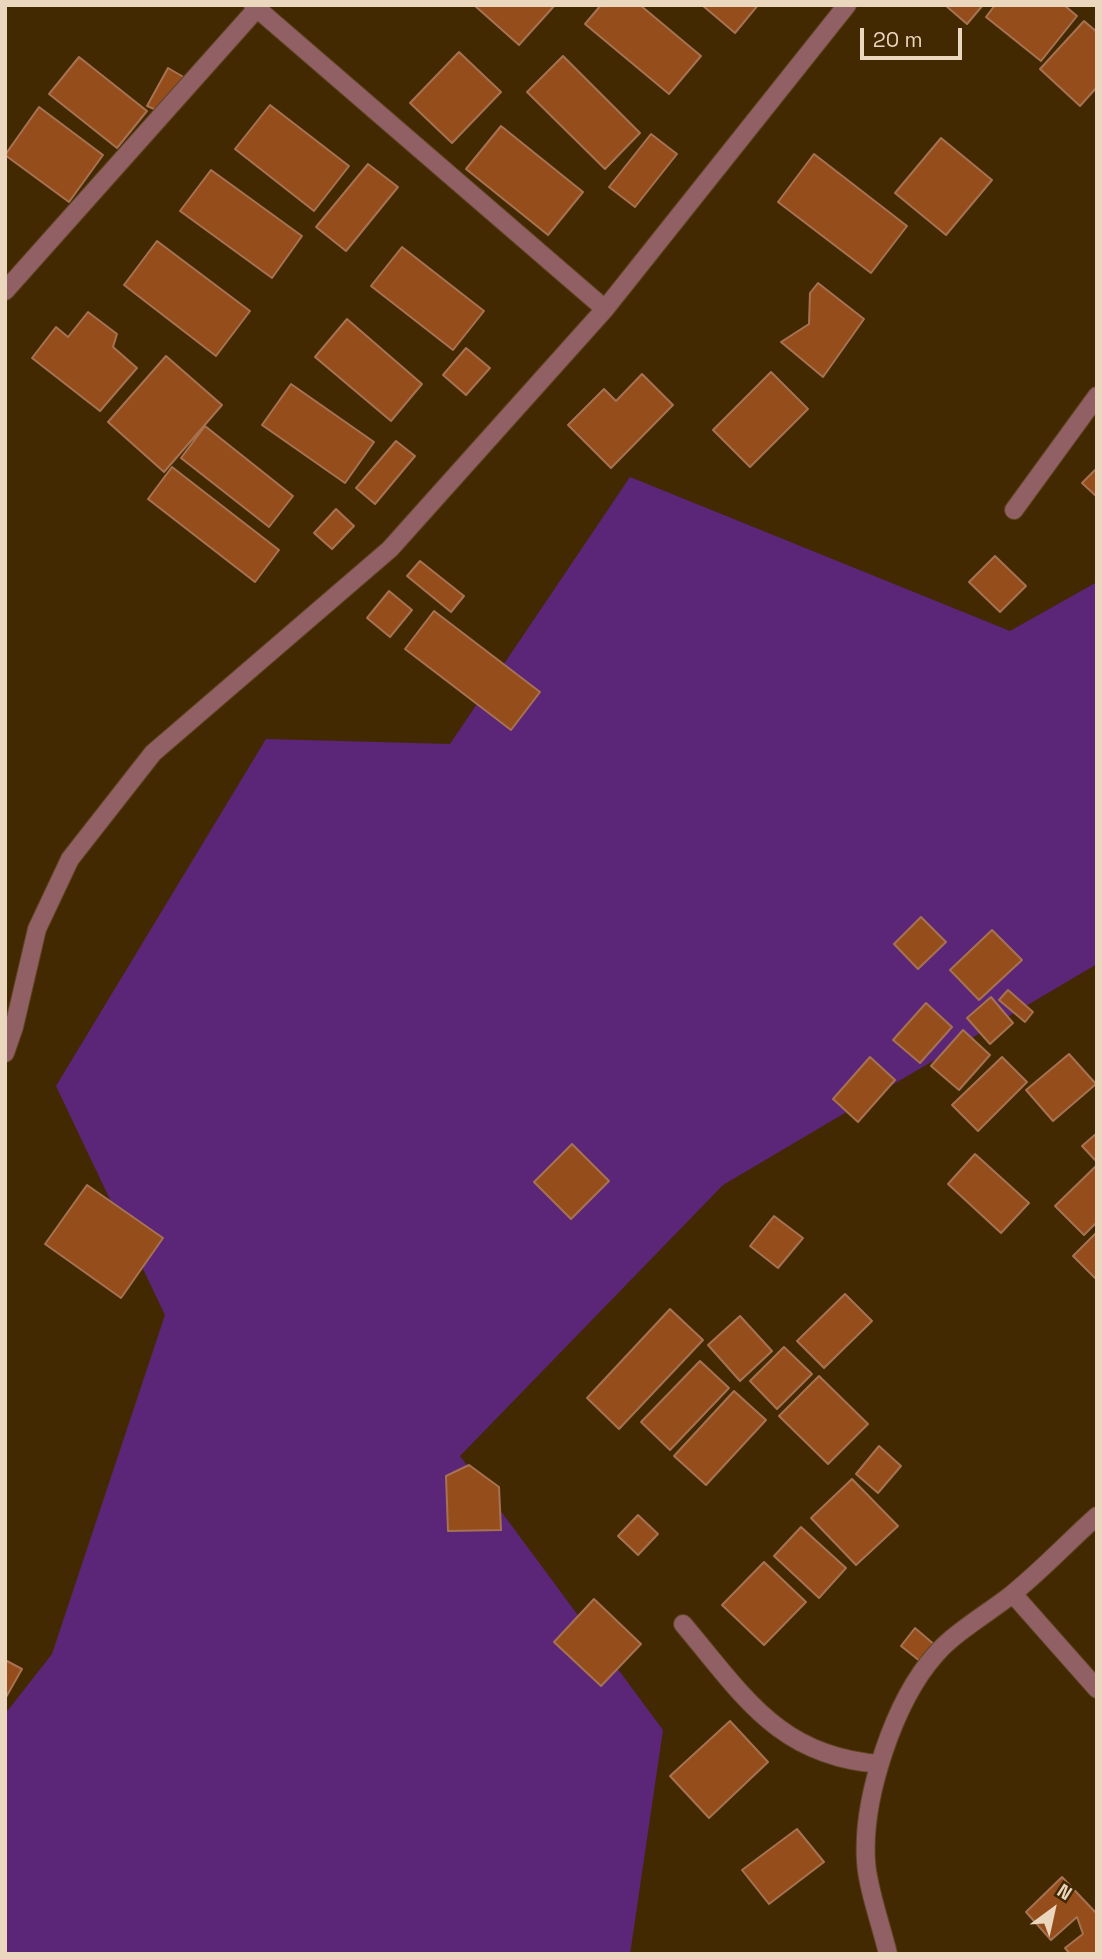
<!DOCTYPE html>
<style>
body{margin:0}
#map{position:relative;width:1102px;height:1959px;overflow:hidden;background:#432902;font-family:"Space Grotesk",sans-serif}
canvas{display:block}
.frame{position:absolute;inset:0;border:7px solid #ebd7be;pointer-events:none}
.north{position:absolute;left:1018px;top:1875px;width:70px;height:70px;-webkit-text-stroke:5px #432902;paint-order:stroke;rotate:33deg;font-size:19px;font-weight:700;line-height:28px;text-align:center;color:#ebd7be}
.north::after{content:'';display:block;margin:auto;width:24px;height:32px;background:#ebd7be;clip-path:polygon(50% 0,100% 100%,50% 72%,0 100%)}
.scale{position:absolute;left:860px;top:28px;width:102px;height:32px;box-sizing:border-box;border:4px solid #ebd7be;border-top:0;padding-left:9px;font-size:21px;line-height:24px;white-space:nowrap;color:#ebd7be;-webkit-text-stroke:5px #432902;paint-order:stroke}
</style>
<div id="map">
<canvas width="1102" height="1959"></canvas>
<div class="frame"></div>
<div class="north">N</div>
<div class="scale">20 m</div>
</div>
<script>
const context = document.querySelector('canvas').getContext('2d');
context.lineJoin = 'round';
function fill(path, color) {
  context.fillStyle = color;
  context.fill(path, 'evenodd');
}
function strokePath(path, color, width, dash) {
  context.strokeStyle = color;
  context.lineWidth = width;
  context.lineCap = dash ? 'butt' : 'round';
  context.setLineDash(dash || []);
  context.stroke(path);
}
fill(new Path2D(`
 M630 477 1010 631 1097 582V964L723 1185 460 1456 663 1730 630 1954H5V1714L52 1654 165 1315 56 1086 266 739 450 744Z`), '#5b2677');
const building = new Path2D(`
 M474 5H555L519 45Z
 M601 5H640L701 56 669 94 585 24Z
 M702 5H758L735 33Z
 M945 5H983L967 24Z
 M995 5H1064L1077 16 1041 61 986 17Z
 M1084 21 1097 32V87L1080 106 1040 69Z
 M459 52 501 92 452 143 410 103Z
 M563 56 640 133 605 169 527 92Z
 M79 57 147 111 117 148 49 94Z
 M168 68 187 79 159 111 147 106Z
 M270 105 349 166 314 211 235 149Z
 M39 107 103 155 69 202 5 155Z
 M501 126 583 192 548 235 466 169Z
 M651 134 677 154 635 207 609 187Z
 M941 138 992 180 946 235 895 193Z
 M814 154 907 226 871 273 778 202Z
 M368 164 398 187 346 251 316 227Z
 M211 170 302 236 272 278 180 211Z
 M157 241 250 311 216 356 124 285Z
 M402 247 484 311 453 350 371 286Z
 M818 283 864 319 823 377 781 342 809 324 810 293Z
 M88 312 117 334 113 347 137 368 100 411 32 358 56 327 68 337Z
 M347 319 422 384 391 421 315 357Z
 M466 348 490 368 466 395 443 375Z
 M166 356 222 405 164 472 108 422Z
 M771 372 808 409 750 467 713 430Z
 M642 374 673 405 611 468 568 425 604 389 616 401Z
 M291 384 374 442 345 483 262 425Z
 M205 426 293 496 269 527 181 458Z
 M396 441 415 456 375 504 356 488Z
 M172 467 279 550 255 582 148 499Z
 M1097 468V497L1082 483Z
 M336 509 354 526 332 549 314 533Z
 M995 556 1026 586 1000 612 969 582Z
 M420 561 464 596 451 612 407 576Z
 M389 591 412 610 390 637 367 618Z
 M434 611 540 692 511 730 405 649Z
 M921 917 946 942 918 969 894 944Z
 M992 930 1022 960 979 1000 950 970Z
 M1008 990 1033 1012 1025 1022 999 1000Z
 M991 997 1013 1023 990 1044 967 1018Z
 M926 1003 952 1027 920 1063 893 1040Z
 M963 1030 990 1055 959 1090 931 1066Z
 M1069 1054 1096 1084 1053 1121 1026 1090Z
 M870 1057 895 1080 858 1122 833 1099Z
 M1002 1057 1027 1082 978 1131 952 1105Z
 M1097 1133V1162L1082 1146Z
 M572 1144 609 1181 571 1219 534 1182Z
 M975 1154 1029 1203 1001 1233 948 1184Z
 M1097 1165V1222L1084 1235 1055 1206Z
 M87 1185 163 1238 121 1298 45 1244Z
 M774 1216 803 1238 778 1268 750 1246Z
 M1097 1232V1280L1073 1256Z
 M845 1294 872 1321 824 1368 797 1341Z
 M670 1309 703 1340 619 1429 587 1398Z
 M740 1316 772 1351 740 1381 708 1345Z
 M784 1347 812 1374 777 1409 750 1381Z
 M700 1361 729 1388 670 1450 641 1422Z
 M819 1376 868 1424 828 1464 779 1416Z
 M734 1391 766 1420 706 1485 674 1456Z
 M879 1446 901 1466 878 1493 856 1474Z
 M469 1465 499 1487 501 1530 448 1531 446 1476Z
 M852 1479 898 1526 856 1565 811 1518Z
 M638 1515 658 1534 638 1555 618 1536Z
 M801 1527 846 1568 819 1598 774 1556Z
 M764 1562 806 1602 764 1645 722 1605Z
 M594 1599 641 1644 601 1686 554 1642Z
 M915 1628 936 1646 926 1666 901 1646Z
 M5 1660 22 1669 5 1699Z
 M730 1721 768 1762 709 1818 670 1776Z
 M797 1829 824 1862 769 1904 742 1870Z
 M1062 1877 1097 1914V1954H1070L1065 1948 1083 1934 1077 1917 1051 1940 1026 1912Z`);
fill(building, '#954e1b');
strokePath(building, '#a67252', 2);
const minor = new Path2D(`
 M253 5 605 309
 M5 291 260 5
 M1014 510 1097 396
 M5 1053 14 1027 37 929 70 859 153 753 390 549 605 309 847 5
 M1013 1594 1097 1689
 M683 1624C743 1695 779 1757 880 1764
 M888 1954C882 1928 867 1886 866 1861 862 1798 894 1701 936 1654 954 1633 988 1613 1011 1595 1041 1571 1068 1542 1097 1516`);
strokePath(minor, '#5e4520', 20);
strokePath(minor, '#906065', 18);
</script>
